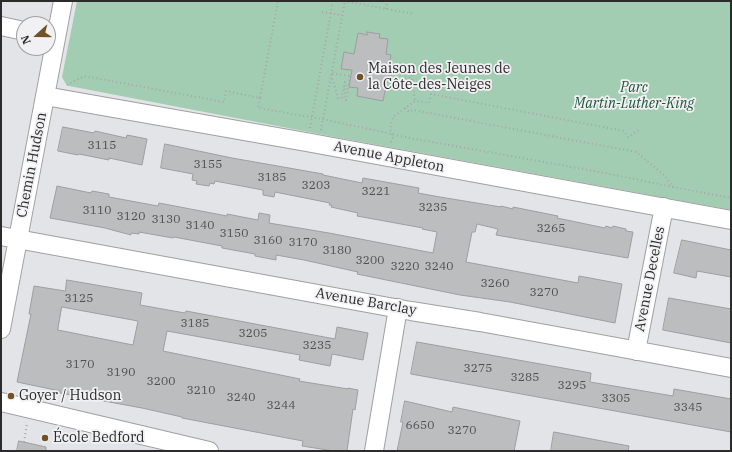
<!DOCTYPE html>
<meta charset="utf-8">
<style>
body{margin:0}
#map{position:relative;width:732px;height:452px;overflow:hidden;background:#e3e4e7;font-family:"IBM Plex Serif",serif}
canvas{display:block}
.frame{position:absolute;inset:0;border:2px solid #2b2b2c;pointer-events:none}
.north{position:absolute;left:16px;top:16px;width:40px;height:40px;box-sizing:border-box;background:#f1f1f4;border:1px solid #a2a2a4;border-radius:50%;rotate:249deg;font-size:11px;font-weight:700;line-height:16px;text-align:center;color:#2b2b2c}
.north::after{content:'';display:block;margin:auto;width:14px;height:18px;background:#705226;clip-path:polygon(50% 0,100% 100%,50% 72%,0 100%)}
</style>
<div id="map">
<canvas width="732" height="452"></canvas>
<div class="frame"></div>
<div class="north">N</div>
</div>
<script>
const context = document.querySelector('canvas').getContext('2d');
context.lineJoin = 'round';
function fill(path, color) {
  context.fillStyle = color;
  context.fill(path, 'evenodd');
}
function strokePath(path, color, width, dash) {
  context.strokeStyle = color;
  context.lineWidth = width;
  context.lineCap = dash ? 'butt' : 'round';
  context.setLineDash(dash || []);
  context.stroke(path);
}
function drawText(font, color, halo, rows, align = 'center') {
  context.font = font + ' "IBM Plex Serif",serif';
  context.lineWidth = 3.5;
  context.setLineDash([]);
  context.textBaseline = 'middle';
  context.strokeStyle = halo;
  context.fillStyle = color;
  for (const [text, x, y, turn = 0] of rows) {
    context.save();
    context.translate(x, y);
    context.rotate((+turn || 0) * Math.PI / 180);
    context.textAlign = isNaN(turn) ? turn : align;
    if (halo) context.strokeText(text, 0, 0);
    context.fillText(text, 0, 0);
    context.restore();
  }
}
fill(new Path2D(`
 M77 1H731V210L340 138 69 86 66 84 62 77Z`), '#a2cdb2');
const building = new Path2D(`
 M367 32 380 34 379 38 388 39 386 54 391 55 389 65 393 66 391 77 388 76 383 101 357 96 358 88 349 87 352 70 341 69 344 52 354 54 358 33 367 35Z
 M63 127 94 133 95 131 126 138 127 135 147 139 142 165 109 158V160L79 154 78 155 58 151Z
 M165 144 232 158 323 174V175L362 183 363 178 419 188 418 193 440 197 501 207V206L513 209V207L558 216 557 218 605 228 606 226 612 228 613 226 626 229V231L633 232 628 258 496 235 498 229 477 224 475 232H472L466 262 578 283 579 276 622 284 615 323 510 302 460 295 357 274 358 272 304 260 276 255V260L255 256V254L222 248V246L174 237 173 238 139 232V234L131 233V235L105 228 50 218 57 186 91 193 92 191 109 194V197L158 206 159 203 227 216V214L258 220 259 213 270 215 269 223 329 233 433 253 437 232 422 229 423 228 357 216 358 213 331 207 332 205H329L330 203 275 192 274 197 263 195V190L215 181 214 184 210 183 209 186 196 184 197 181 192 180 193 174 161 168Z
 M682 240 731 250V277L697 271 696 278 674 273Z
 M67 280 142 293 140 305 185 313 186 311 335 339 337 327 368 333 363 360 332 354 330 366 299 360 300 355 167 331 163 351 300 379 299 381 348 389V388L358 390 355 410 353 409 347 451H334L302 446 303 441 182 418V417L142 408 60 393V391L17 382 31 314H29L34 286 65 291ZM62 307 138 321 133 345 58 330Z
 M669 298 731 309V343L663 330Z
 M417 342 591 373 590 382 673 396 674 389 731 399V432L411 374Z
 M405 401 452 412 453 407 520 421 514 451H397L403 422H401Z
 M554 432 629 446 628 451H551Z
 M19 441 46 447V451H17Z`);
fill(building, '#bcbdbf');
strokePath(building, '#9d9ea0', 1);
const minor = new Path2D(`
 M1 26 24 31
 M45 96 306 142 731 220
 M1 236 411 311 480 322 731 368
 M1 329 63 1
 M636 351 664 207
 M1 402 209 451
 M374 451 398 308`);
strokePath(minor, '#a0a0a3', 20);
strokePath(new Path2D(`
 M344 1 414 14
 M386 9 387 1
 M322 12 342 15
 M414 63 412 77 415 101
 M350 76 346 100 344 99 346 83 345 82 341 99 338 98 331 73C338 74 344 75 351 76
 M67 85 84 76 224 102 226 91 260 98 278 1
 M386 89 392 90 401 80 412 77
 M260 98 258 108 322 119 392 134 399 136 605 173 673 187
 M405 108 409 112 413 110 636 152 663 174 673 187 731 198
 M310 128 333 1
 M321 130 345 1
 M391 142 393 137 390 129 393 117 415 101 429 103 431 94 624 131 628 137 639 130
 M24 442 27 423`), '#a6a6a9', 2, [1, 3]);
strokePath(minor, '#fff', 18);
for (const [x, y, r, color] of [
 [360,77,4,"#705226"],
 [11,396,4,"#705226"],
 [45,438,4,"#705226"]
]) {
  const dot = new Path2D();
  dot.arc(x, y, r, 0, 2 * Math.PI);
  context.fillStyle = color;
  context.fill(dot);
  strokePath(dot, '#f1f1f4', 1.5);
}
drawText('12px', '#4f5051', null, [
 ["3115",102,146],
 ["3155",208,165],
 ["3185",272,178],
 ["3203",316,186],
 ["3221",376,192],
 ["3235",433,208],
 ["3110",97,211],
 ["3120",131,217],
 ["3130",166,220],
 ["3140",200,226],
 ["3265",551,229],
 ["3150",234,234],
 ["3160",268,241],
 ["3170",303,243],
 ["3180",337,251],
 ["3200",370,261],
 ["3220",405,267],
 ["3240",439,267],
 ["3260",495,284],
 ["3270",544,293],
 ["3125",79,299],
 ["3185",195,324],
 ["3205",253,334],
 ["3235",317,346],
 ["3170",80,365],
 ["3275",478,369],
 ["3190",121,373],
 ["3285",525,378],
 ["3200",161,382],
 ["3295",572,386],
 ["3210",201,391],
 ["3240",241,398],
 ["3305",616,399],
 ["3244",281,406],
 ["3345",688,408],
 ["6650",420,426],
 ["3270",462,431]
]);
drawText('14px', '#2b2b2c', '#f1f1f4', [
 ["Maison des Jeunes de",368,69],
 ["la Côte-des-Neiges",368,85],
 ["Goyer / Hudson",19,396],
 ["École Bedford",53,438]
], 'left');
drawText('italic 14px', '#1c5638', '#f1f1f4', [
 ["Parc",634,88],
 ["Martin-Luther-King",634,104]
]);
drawText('14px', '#2b2b2c', '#f1f1f4', [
 ["Avenue Appleton",389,157,11],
 ["Chemin Hudson",32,165,-79],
 ["Avenue Decelles",650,279,-79],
 ["Avenue Barclay",366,302,10]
]);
</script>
